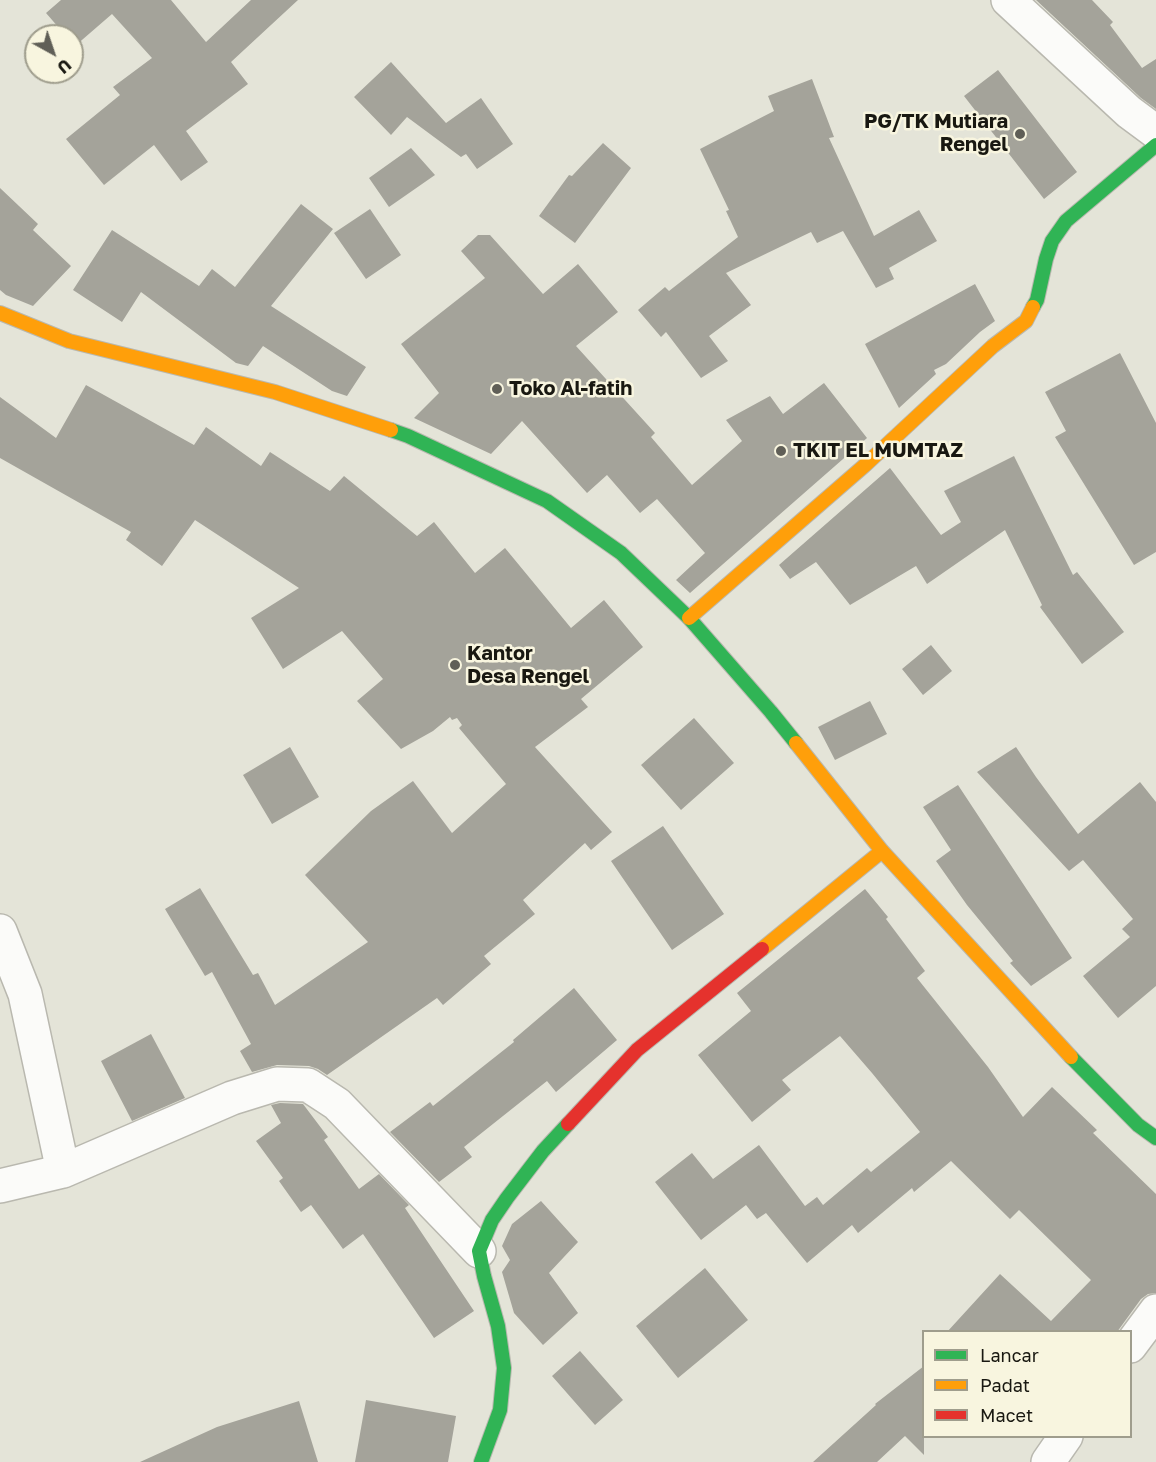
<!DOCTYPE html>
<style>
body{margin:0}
#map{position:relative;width:1156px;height:1462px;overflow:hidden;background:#e4e4d8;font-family:"Golos Text",sans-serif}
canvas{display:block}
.legend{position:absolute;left:922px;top:1330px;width:210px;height:108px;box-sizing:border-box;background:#f8f5df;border:2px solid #9f9d8d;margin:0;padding:8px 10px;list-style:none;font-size:18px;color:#191811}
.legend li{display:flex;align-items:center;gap:12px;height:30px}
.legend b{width:30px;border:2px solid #9f9d8d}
.north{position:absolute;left:24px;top:24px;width:60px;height:60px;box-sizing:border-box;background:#f8f5df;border:2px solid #9f9d8d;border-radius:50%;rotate:140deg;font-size:16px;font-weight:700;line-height:24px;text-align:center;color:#191811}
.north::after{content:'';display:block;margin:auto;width:21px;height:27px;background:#605f57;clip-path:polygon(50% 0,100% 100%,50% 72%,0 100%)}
</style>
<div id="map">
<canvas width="1156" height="1462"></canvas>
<ul class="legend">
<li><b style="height:8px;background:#30b455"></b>Lancar</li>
<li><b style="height:8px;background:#ff9f0a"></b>Padat</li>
<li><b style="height:8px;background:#e5322d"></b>Macet</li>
</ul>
<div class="north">U</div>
</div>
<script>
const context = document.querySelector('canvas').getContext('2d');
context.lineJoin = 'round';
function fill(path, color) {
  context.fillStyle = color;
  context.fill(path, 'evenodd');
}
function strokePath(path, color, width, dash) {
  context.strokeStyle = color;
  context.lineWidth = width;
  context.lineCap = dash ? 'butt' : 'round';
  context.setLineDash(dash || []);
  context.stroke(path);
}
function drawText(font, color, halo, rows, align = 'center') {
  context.font = font + ' "Golos Text",sans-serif';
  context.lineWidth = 5;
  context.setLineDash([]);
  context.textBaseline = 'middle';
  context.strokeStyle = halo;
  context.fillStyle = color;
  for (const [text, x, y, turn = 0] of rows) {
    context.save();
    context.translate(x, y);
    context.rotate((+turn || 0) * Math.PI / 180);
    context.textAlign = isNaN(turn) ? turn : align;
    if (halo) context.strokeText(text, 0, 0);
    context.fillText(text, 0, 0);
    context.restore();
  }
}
fill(new Path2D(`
 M61 0H171L206 42 251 0H298L231 62 248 84 186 131 208 162 181 181 154 145 104 185 66 139 120 95 113 87 152 58 112 14 75 46 72 42V36H66L46 13Z
 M1036 0H1092L1113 22 1110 25 1142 68 1156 59V109L1141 98Z
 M391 62 446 123 481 98 513 144 477 169 466 154 461 157 407 117 391 135 354 97Z
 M998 70 1077 172 1044 199 964 96Z
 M812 79 834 137 829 138 874 236 919 210 937 241 889 268 894 279 876 288 843 231 817 243 811 232 726 273 751 305 709 336 728 361 701 378 666 332 661 337 638 310 665 287 669 291 738 237 726 211 729 210 700 149 774 111 768 96Z
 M603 143 631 168 575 243 539 216 569 175 572 176Z
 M411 148 435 175 389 207 369 178Z
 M0 188 38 224 33 230 71 266 33 306 6 295 0 290Z
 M301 204 333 229 271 306 366 367 347 396 332 391 263 346 248 366 236 363 141 292 122 322 73 290 112 230 199 286 212 269 235 287Z
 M370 209 401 255 366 279 334 233Z
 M478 235H490L543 294 578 264 618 312 576 346 655 433 651 437 692 485 742 441 726 420 770 396 783 414 824 383 867 438 690 593 676 580 705 553 657 499 640 513 607 475 587 493 522 421 491 454 414 418 439 393 401 344 485 278 461 251Z
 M975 284 995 321 980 332 946 364 934 370 936 374 899 408 865 344Z
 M1120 353 1156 423V552L1134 565 1055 437 1066 431 1045 392Z
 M86 385 194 445 206 427 261 466 270 452 330 491 344 476 417 536 434 522 475 573 505 548 571 628 604 600 643 647 581 699 588 707 535 747 612 832 591 850 585 843 523 900 535 914 484 956 491 964 443 1005 437 998 327 1075 318 1069 309 1066 277 1065 252 1072 240 1051 251 1044 212 972 205 976 165 909 200 888 253 975 258 973 275 1005 368 942 305 875 371 811 413 781 452 833 506 784 459 728 462 725 457 718 452 720 450 717 433 731 401 749 357 701 383 679 342 631 283 669 251 618 299 588 195 520 162 566 126 540 131 532 0 458V397L56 438Z
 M1014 456 1073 575 1077 572 1124 632 1082 664 1040 607 1042 605 1005 530 927 584 916 566 850 605 816 562 790 579 779 565 890 468 941 535 961 522 944 491Z
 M931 645 952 671 923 695 902 669Z
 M870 701 887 734 835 760 818 727Z
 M694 718 734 763 681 810 641 765Z
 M290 747 319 797 272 824 243 775Z
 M1016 747 1036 777 1078 834 1140 782 1156 802V986L1118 1018 1083 976 1130 937 1122 929 1133 919 1083 860 1069 871 977 772Z
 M958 785 1072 958 1031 986 1010 963 1013 961 967 905 936 861 951 850 923 807Z
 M663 826 724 914 672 950 611 861Z
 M865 889 888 917 886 919 925 971 917 978 988 1067 1023 1117 1052 1087 1097 1130 1093 1133 1156 1194V1293L1148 1294 1141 1299 1117 1332H947L1000 1274 1051 1321 1091 1280 1019 1210 1010 1219 951 1161 914 1192 912 1188 858 1233 852 1225 807 1263 766 1213 757 1219 746 1205 701 1240 655 1182 692 1153 713 1179 759 1145 805 1206 817 1197 823 1205 867 1168 871 1172 920 1132 872 1073 840 1036 782 1080 791 1090 752 1122 698 1055 751 1011 737 993Z
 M574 988 617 1040 556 1092 547 1081 464 1147 472 1157 439 1182 390 1132 430 1102 433 1106 514 1042 513 1040Z
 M151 1034 185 1098 132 1121 101 1061Z
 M280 1103 303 1104 328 1137 324 1140 359 1189 379 1174 409 1205 405 1208 474 1311 434 1338 363 1234 343 1249 311 1205 301 1212 279 1181 283 1178 256 1141 281 1123 271 1105Z
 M541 1201 578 1242 549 1273 578 1313 543 1345 514 1313 502 1272 510 1260 502 1246 512 1224Z
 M705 1268 748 1320 678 1378 636 1326Z
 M580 1351 623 1400 595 1425 552 1376Z
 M924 1366V1455L905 1436 877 1462H813L876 1405 875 1404Z
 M366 1400 456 1416 448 1462H355Z
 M299 1401 318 1462H140L217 1427Z`), '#a4a39a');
const street = new Path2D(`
 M1008 0 1129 112 1156 132
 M0 931 25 994 63 1171
 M0 1186 63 1171 232 1098 277 1084 308 1085 337 1104 479 1251
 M1130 1346 1156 1311
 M1048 1462 1066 1436`);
const fast = new Path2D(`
 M1033 307 1037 300 1046 259 1052 241 1066 221 1156 145
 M391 430 408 436 547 501 621 553 689 618 771 712 796 743
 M1071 1057 1138 1125 1156 1138
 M481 1462 500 1410 504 1368 498 1326 484 1276 479 1251 492 1220 507 1198 543 1151 568 1124`);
const slow = new Path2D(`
 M0 313 69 341 275 392 391 430
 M689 618 864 466 993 346 1026 321 1033 307
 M796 743 882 851 1071 1057
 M762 949 882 851`);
const jam = new Path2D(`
 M568 1124 637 1050 762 949`);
strokePath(street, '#b9b8af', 36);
strokePath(fast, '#b9b8af', 16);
strokePath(slow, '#b9b8af', 16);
strokePath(jam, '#b9b8af', 16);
strokePath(street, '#fbfbf9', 33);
strokePath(fast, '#30b455', 14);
strokePath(slow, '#ff9f0a', 14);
strokePath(jam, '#e5322d', 14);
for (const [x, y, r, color] of [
 [1020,134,6,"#605f57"],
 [497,389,6,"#605f57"],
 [781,451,6,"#605f57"],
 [455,665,6,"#605f57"]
]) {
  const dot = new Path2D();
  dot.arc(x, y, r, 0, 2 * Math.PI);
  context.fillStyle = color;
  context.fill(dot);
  strokePath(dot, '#f8f5df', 2);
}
drawText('bold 20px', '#191811', '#f8f5df', [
 ["PG/TK Mutiara",1008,122,"right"],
 ["Rengel",1008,145,"right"],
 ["Toko Al-fatih",509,389],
 ["TKIT EL MUMTAZ",793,451],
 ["Kantor",467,654],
 ["Desa Rengel",467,677]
], 'left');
</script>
